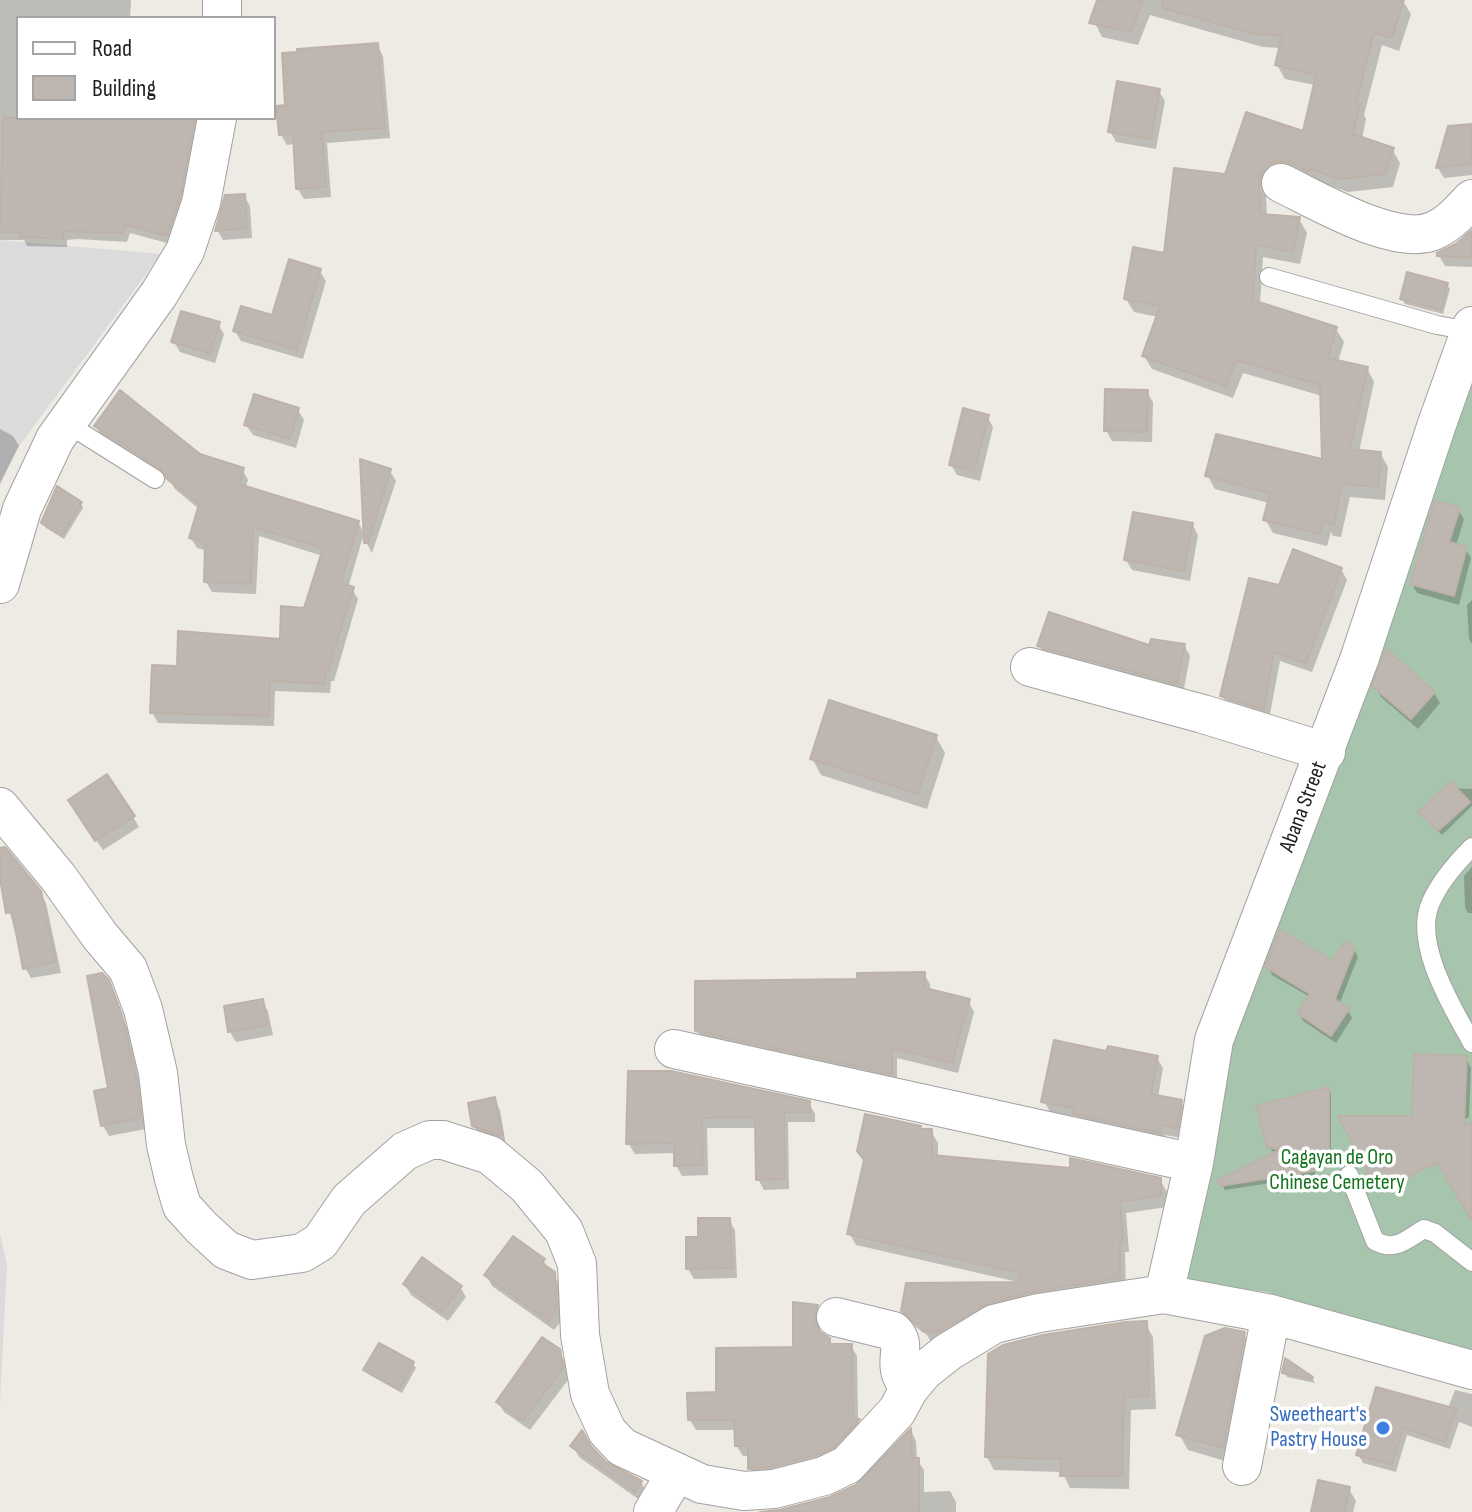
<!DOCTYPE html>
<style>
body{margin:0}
#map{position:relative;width:1472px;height:1512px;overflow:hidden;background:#eeebe4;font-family:"Sofia Sans Condensed",sans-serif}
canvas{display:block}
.legend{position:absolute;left:16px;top:16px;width:260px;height:104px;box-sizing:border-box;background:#fff;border:2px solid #a5a5a5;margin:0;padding:10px 14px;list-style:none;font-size:24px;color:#1e1e1e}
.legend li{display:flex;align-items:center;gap:16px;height:40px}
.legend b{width:40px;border:2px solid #a5a5a5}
</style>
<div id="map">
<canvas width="1472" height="1512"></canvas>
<ul class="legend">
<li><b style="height:10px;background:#fff"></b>Road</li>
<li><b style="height:22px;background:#beb7b1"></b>Building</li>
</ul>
</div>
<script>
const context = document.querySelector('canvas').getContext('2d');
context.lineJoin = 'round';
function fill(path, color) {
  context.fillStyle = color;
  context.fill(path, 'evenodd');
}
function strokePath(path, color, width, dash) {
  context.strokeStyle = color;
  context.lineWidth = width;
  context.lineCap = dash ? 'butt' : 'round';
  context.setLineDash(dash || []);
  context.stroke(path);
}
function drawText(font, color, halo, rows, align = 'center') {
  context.font = font + ' "Sofia Sans Condensed",sans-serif';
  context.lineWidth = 7;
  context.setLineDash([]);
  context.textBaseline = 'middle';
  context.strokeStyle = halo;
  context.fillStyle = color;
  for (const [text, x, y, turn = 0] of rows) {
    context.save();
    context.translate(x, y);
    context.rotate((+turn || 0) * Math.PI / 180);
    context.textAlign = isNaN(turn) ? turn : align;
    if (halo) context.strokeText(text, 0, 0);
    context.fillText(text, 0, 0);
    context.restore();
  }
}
fill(new Path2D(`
 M0 240 161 254 17 449 0 486Z
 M0 1234 7 1265 0 1402Z`), '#dbdbdb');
fill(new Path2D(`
 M1472 356V1352L1266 1292 1176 1280 1222 1039Z`), '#a7c5ac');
fill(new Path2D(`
 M0 0H131L130 18H18V118H202L184 207 171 244 130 233 127 242 77 239 67 240V247L27 246 24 240H0Z
 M1101 0H1386L1403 1 1411 14 1399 51 1382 45 1364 115 1366 119 1362 139 1392 149 1400 163 1393 187 1348 192 1317 181 1269 187 1266 198 1267 216 1299 219 1307 233 1300 264 1263 257 1260 305 1336 329 1344 342 1338 362 1367 368 1374 382 1359 452 1380 453 1388 467 1385 500 1350 497 1341 537 1333 536 1331 532 1327 546 1273 533 1265 519 1269 503 1215 489 1207 475 1324 461 1322 396 1243 373 1233 398 1152 369 1144 356 1158 317 1134 312 1126 299 1165 255 1226 177 1304 134 1315 85 1285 79 1277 65 1281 48 1263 47 1150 15 1138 45 1102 37 1095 23Z
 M377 45 383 56 390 138 327 143 331 197 304 199 298 189 295 144 287 145 281 135 287 107Z
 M1159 91 1165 101 1156 149 1116 142 1110 131Z
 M1472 126V175L1444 178 1438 168Z
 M244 196 250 206 252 238 223 240 217 230Z
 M1472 232V267L1445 266 1439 256 1459 244Z
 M319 270 326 281 303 359 241 341 235 331 273 317Z
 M1447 285 1450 289 1443 314 1405 304 1402 299Z
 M218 324 224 334 215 363 180 352 174 342Z
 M1147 392 1153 402 1152 442 1112 441 1106 430Z
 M298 410 304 420 296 448 253 435 246 425Z
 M987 416 993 427 980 481 957 475 951 465Z
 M96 426 242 469 248 480 246 486 358 522 364 533 348 588 352 589 358 599 334 681H331L330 693 275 691 274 726 158 723 152 712 179 668 282 642 306 610 323 556 259 536 256 594 212 592 206 582 207 551 197 548 191 538 199 509 175 489 169 479 102 437Z
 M0 429 13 436 19 446 0 483Z
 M390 471 396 481 372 553 366 542Z
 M81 503 83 508 64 539 46 528 43 523Z
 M1458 510 1464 519 1456 546 1466 549 1471 558 1459 605 1417 593 1412 584Z
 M1192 524 1198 535 1190 581 1132 570 1126 560Z
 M1341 569 1347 580 1312 672 1280 661 1269 719 1229 707 1222 696 1280 588Z
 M1472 600V644L1469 639 1467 605Z
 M1184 645 1190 656 1183 694 1045 656 1039 646 1151 648Z
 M1375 686 1434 693 1440 703 1418 729 1381 697Z
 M936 737 945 753 927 809 821 775 812 758Z
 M1447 788 1472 789V806L1442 835 1420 813Z
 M76 811 133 817 139 827 103 850Z
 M0 850 39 892 46 903 61 973 31 978 25 968 0 877Z
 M1472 867V913H1468L1465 907 1464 876Z
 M1354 949 1358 957 1339 1005 1348 1011 1352 1018 1336 1043 1303 1021 1299 1013 1310 997 1272 975 1268 967 1332 964Z
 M924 974 930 984V992L968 1001 974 1012 958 1073 897 1058V1084L704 1041 697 1031 859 981Z
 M114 993 127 1028 141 1088 146 1129 109 1136 103 1126 97 1092 110 1089Z
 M262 1001 268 1011 273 1035 236 1042 230 1032Z
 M1108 1053 1157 1058 1163 1068 1158 1097 1181 1102 1187 1112 1183 1138 1165 1135V1143L1081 1124 1077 1117 1050 1112 1044 1101Z
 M1466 1058 1471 1068 1469 1117 1371 1173 1414 1118Z
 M671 1073 809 1103 815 1114V1122H788L789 1189 764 1190 758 1179 757 1128H707L708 1175 682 1176 676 1165V1153L635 1154 628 1143Z
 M1328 1089 1331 1093V1163L1312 1160 1316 1176 1225 1190 1222 1185 1278 1152 1272 1151 1269 1146Z
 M494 1100 500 1110 506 1145 481 1137 474 1126Z
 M919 1127 922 1131H931L938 1143V1158L1160 1180 1167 1192V1207L1126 1213 1129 1252H1125L1126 1290 931 1342 927 1335 910 1323 903 1311 1018 1282 856 1245 849 1233Z
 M729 1220 735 1230 737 1278 694 1279 688 1269 700 1239Z
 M543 1260 560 1285 562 1320 554 1330 492 1286 486 1275Z
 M405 1285 460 1287 466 1297 448 1321 411 1295Z
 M817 1307 823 1317 819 1324 820 1334 829 1340 832 1346H851L857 1356 858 1420 864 1431 839 1457 756 1479 750 1468V1456H743L736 1445V1430H696L690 1420 718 1394 795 1349Z
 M1145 1323 1153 1337 1156 1409 1131 1410 1129 1489 1070 1488 1062 1472 994 1470 987 1457Z
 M1244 1334 1253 1350 1232 1463 1188 1450 1179 1434Z
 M559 1351 565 1362 568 1380 530 1430 504 1412 498 1402Z
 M413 1364 416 1368 402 1393 368 1374 366 1370Z
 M1284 1372 1312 1378 1315 1383 1287 1377Z
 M1455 1390 1472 1394V1427L1459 1422 1450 1449 1407 1435 1396 1472 1363 1463 1358 1454 1432 1406 1448 1408Z
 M911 1431 916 1441 917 1460 924 1470V1492L950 1491 956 1502V1512H781L830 1499 858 1486Z
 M573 1446 641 1482 647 1493 641 1501 579 1457Z
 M1349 1489 1356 1501 1353 1512H1313Z`), '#0003');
const building = new Path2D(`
 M1097 0H1143L1131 32 1089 23Z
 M1163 0H1404L1392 38 1374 33 1356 103 1360 104 1353 134 1394 148 1385 174 1339 179 1310 169 1309 172 1291 163 1279 161 1270 164 1262 173 1259 184 1261 214 1300 217 1293 252 1256 245 1253 300 1337 327 1328 358 1368 367 1350 449 1381 452 1378 487 1342 484 1334 524 1323 523V521L1320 534 1263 520 1270 493 1205 476 1216 434 1322 459 1320 385 1236 360 1226 386 1142 356 1160 306 1124 299 1133 247 1164 253 1174 168 1225 174 1246 112 1303 131 1316 75 1275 65 1282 36 1254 34 1162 8Z
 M378 43 385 128 322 132 326 187 296 189 293 134 279 135 276 106 285 105 282 53 297 52V49Z
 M1117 81 1160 89 1151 139 1108 132Z
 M3 118H195L180 197 167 236 126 225 122 233 63 231V239L19 237 20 232H0Z
 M1472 124V164L1436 168 1448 126Z
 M245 194 247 228 215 231 225 195Z
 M1472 230V258L1437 256V253L1456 244Z
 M289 259 321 269 297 350 233 331 241 306 272 315Z
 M1407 272 1448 283 1441 310 1400 299Z
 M181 311 220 322 210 353 171 342Z
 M1105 389 1148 390 1147 432 1104 431Z
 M120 390 200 454 244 468 239 484 359 521 341 583 354 587 328 671H326L325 684 270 681 269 716 150 713 152 665 177 666 178 631 280 639 281 606 304 608 323 548 253 527 251 584 204 582 205 543 189 538 199 504 167 479 161 469 94 426Z
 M254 394 299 408 290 439 244 425Z
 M963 408 989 415 974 471 949 465Z
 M360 459 391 469 368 543H364Z
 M57 486 82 502 62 536 41 523Z
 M1435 501 1460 508 1449 542 1467 547 1454 596 1410 584Z
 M1133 512 1193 523 1184 571 1124 560Z
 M1293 549 1342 568 1306 663 1274 652 1264 710 1220 696 1249 578 1279 585Z
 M1049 612 1149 645 1151 639 1185 644 1177 684 1037 646Z
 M1386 649 1435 692 1411 719 1372 686Z
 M829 700 937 735 918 794 810 759Z
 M107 774 135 816 95 841 68 800Z
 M1451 782 1470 802 1438 831 1418 812Z
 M5 847 41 891 56 962 23 969 12 912 6 913 0 879V848Z
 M1280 930 1332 961 1345 942 1355 948 1335 999 1349 1009 1331 1036 1297 1013 1310 994 1265 967Z
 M925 972V988L970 999 952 1063 892 1048V1074L695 1031V981L857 979V973Z
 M102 973 109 980 122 1015 136 1076 141 1118 101 1126 94 1091 108 1088 87 976Z
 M263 999 268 1025 228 1032 224 1006Z
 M1054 1040 1106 1051 1108 1046 1158 1056 1151 1094 1182 1100 1177 1129 1160 1125V1133L1073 1114V1108L1041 1102Z
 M1414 1054 1467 1056 1464 1126 1472 1122V1221L1437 1162 1379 1193 1338 1116H1412Z
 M628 1071H671L810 1101V1112H784L785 1179 756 1180 755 1117 702 1118 703 1165 674 1166V1143L626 1144Z
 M1329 1087V1160L1311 1156 1314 1171 1220 1186 1218 1180 1280 1150 1267 1147 1256 1106Z
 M495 1097 503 1136H501L472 1126 468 1103Z
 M865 1114 921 1126 920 1129H932V1155L1070 1168V1158L1161 1178V1195L1120 1202 1123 1241H1120V1278L1036 1291 989 1303 936 1333 922 1331 923 1324 915 1323 901 1311 906 1283 1019 1282 1020 1273 847 1234 864 1160 857 1151Z
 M698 1218H730L732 1268 686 1269V1237H698Z
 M513 1236 545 1259 542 1263 555 1272 557 1309 548 1321 484 1275Z
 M422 1257 462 1286 442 1312 403 1284Z
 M793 1302 818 1305 815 1313V1322L820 1332 830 1338V1344H852L853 1419H860L834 1447 816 1455 770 1467 748 1469V1446H735L734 1420H688L687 1393 716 1392V1348L793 1347Z
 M1147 1321 1149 1396 1124 1397 1122 1476H1060L1061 1459 985 1457 988 1354 1003 1345 1043 1335 1126 1322Z
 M1225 1328 1245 1332 1223 1448 1176 1435 1205 1336Z
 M542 1337 560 1349 563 1368 523 1421 496 1402Z
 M379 1343 414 1362 399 1390 363 1370Z
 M1285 1358 1313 1377 1312 1379 1282 1373Z
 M1376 1387 1457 1409 1445 1442 1403 1428 1392 1465 1356 1455Z
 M911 1428 912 1458H919V1512H760L779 1510 830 1497 856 1485Z
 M582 1430 591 1446 606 1462 642 1481 635 1492 570 1446Z
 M1318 1480 1350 1487 1345 1512H1311Z`);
fill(building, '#beb7b1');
strokePath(building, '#beb2a8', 2);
const service = new Path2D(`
 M1269 277 1437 325 1470 331
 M66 423 155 479
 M1472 847C1456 863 1440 881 1431 902 1412 943 1453 1008 1472 1043
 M1349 1175 1375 1241C1395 1252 1407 1239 1424 1229L1435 1233 1472 1262`);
const minor = new Path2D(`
 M222 0V18
 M1281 183C1317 200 1395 247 1433 231 1450 224 1460 211 1472 199
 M0 584 22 509 55 439 159 294 185 251 201 203 217 118
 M1030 667 1203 714 1326 752
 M0 807 58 877 100 936 128 969 143 1009 158 1073 166 1145 174 1179 182 1206 201 1227 226 1250 252 1260 302 1253 320 1242 349 1200 405 1151 430 1140H443L490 1155 527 1186 564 1231 577 1264 580 1335 590 1394 607 1431 622 1447 702 1484 744 1491 774 1489 824 1476 847 1465 897 1411 909 1389 924 1371 948 1352 994 1324 1039 1313 1164 1294 1271 1314 1472 1370
 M674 1049 1194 1163
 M1164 1294 1194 1163 1214 1040 1359 660 1437 424 1472 326
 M836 1317 893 1331C906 1343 897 1355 900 1370 901 1377 906 1383 909 1389
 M1242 1466 1271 1314
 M653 1512 676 1473`);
strokePath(service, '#a2a2a2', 20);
strokePath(minor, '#a2a2a2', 40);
strokePath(service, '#fff', 18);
strokePath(minor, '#fff', 38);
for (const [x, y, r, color] of [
 [1383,1428,8,"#3f7fe0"]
]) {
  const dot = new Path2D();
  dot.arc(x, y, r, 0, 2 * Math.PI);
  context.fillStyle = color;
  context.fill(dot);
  strokePath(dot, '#fff', 3);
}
drawText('22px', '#1e1e1e', '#fff', [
 ["Abana Street",1304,807,-69]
]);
drawText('22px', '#14731d', '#fff', [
 ["Cagayan de Oro",1337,1158],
 ["Chinese Cemetery",1337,1183]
]);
drawText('22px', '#366cbe', '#fff', [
 ["Sweetheart's",1367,1415],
 ["Pastry House",1367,1440]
], 'right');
</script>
